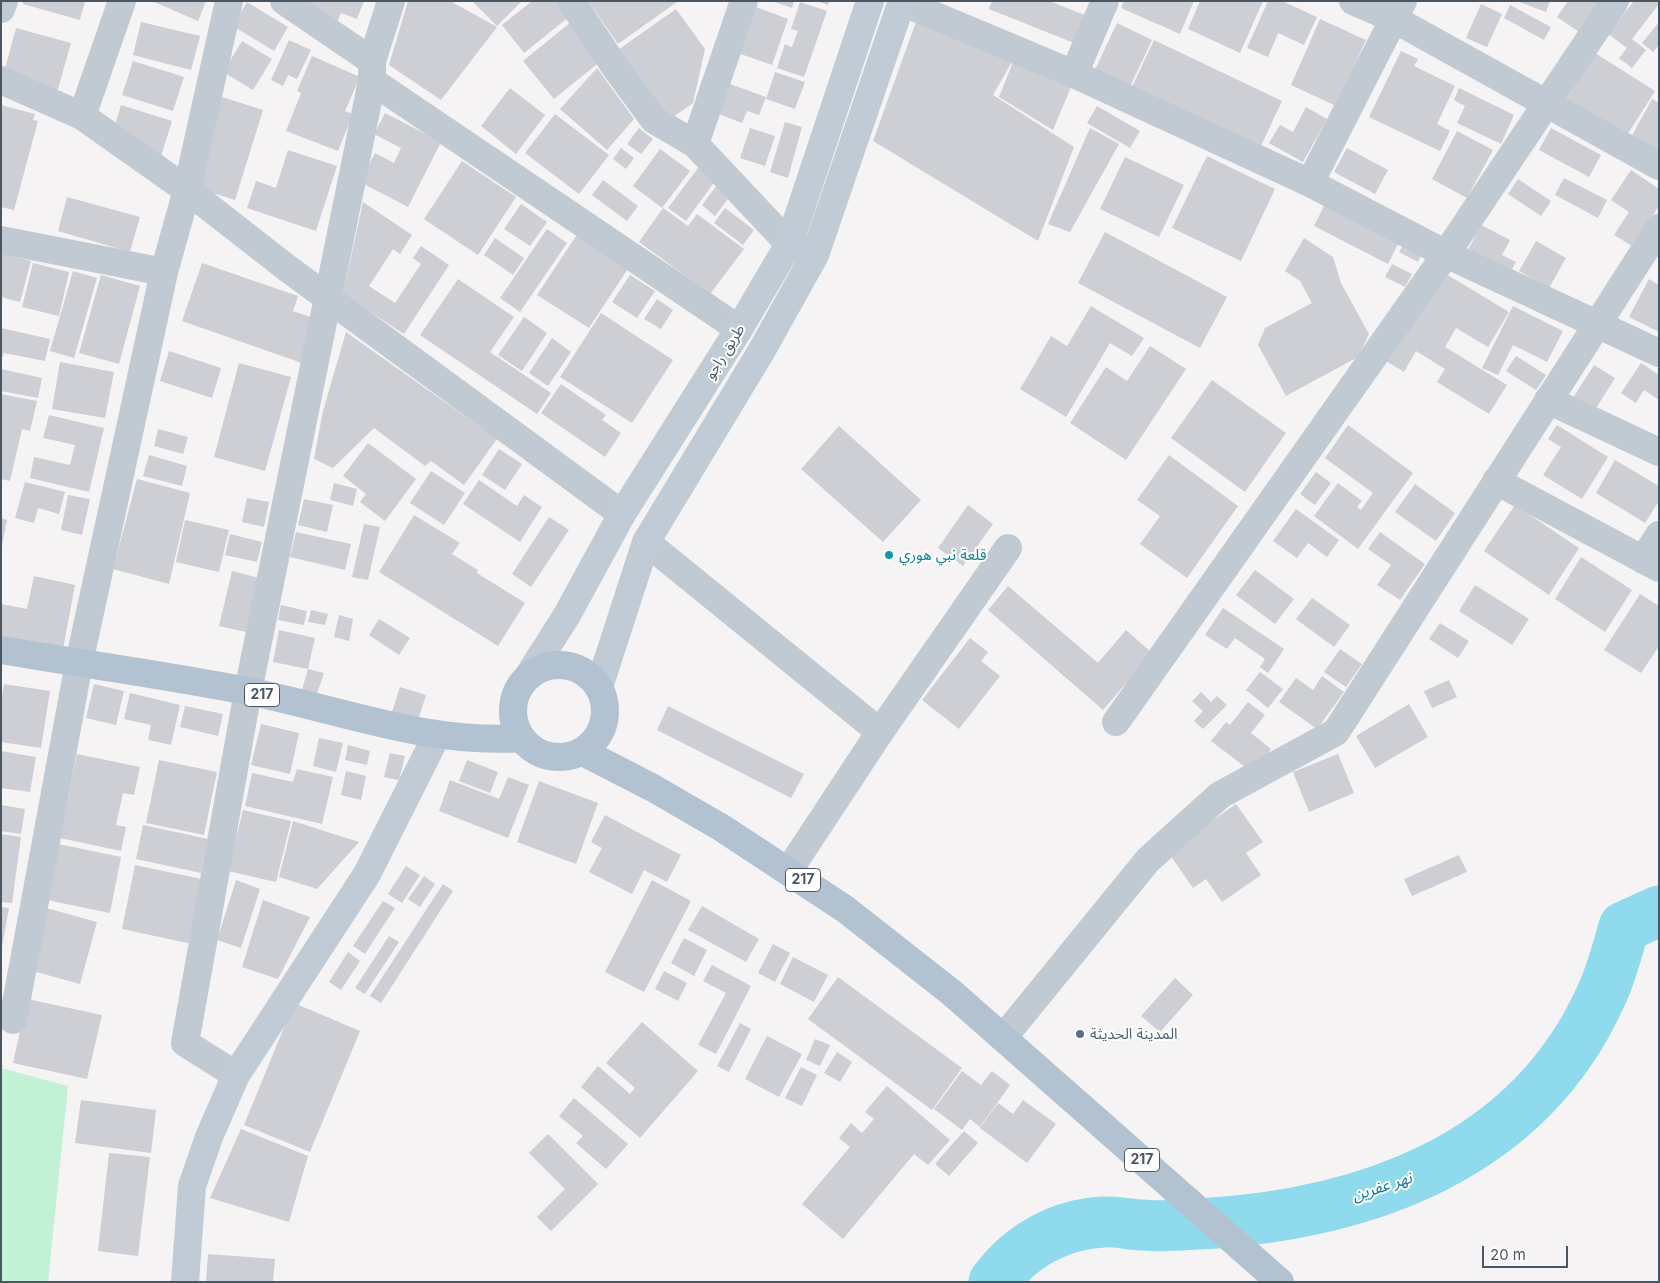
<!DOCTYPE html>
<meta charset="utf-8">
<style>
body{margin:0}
#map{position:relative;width:1660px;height:1283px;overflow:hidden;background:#f5f3f3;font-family:Inter,sans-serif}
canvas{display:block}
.frame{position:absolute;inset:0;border:2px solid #4a5661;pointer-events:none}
.scale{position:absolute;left:1482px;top:1246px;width:86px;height:22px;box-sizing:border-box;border:2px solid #4a5661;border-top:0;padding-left:6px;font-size:15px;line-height:18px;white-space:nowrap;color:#4a5661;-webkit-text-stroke:4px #fff;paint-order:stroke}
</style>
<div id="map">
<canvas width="1660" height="1283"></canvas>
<div class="frame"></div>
<div class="scale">20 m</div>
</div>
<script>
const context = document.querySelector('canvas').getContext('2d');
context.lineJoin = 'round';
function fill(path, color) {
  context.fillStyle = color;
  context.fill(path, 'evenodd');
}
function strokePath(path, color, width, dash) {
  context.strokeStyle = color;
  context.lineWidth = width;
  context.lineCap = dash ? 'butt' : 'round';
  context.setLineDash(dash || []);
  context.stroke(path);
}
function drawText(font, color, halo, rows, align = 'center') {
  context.font = font + ' Inter,"Noto Sans Arabic",sans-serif';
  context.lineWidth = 4;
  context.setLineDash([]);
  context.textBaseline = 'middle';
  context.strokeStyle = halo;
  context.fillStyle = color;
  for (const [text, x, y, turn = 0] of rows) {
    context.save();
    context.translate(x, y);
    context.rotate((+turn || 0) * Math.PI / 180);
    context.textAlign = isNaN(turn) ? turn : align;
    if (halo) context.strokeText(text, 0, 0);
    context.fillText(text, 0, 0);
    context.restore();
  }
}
fill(new Path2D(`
 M1 1068 68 1086 48 1282H1Z`), '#c3f1d5');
strokePath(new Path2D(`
 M994 1282C1020 1246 1060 1224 1104 1222 1118 1221 1130 1225 1144 1225 1162 1227 1181 1225 1199 1224 1364 1215 1527 1158 1600 998 1611 976 1617 951 1624 927L1659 911`), '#90daee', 51);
fill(new Path2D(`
 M23 1H85L80 20 23 4Z
 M152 1H206L198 21Z
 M300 1H364L357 19 341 13 337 23Z
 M408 1H450L497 27 441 100 389 65Z
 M472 1H522L497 26Z
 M532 1H558L570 16 524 53 502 25Z
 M588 1H676L677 2 618 44Z
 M772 1H794L792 8Z
 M817 1H829L828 5Z
 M992 1H1049L1090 17 1079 45 989 9Z
 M1124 1H1194L1180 34 1121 8Z
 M1200 1H1263L1240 53 1188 29Z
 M1268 1H1282L1317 17 1304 45 1278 33 1268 57 1247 48Z
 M1517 1H1550L1546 12Z
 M1568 1H1601L1579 32 1557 17Z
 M1634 1H1658L1659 4 1632 39 1646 50 1632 68 1619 58 1627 48 1608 34Z
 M247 2 288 27 274 51 233 26Z
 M800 2 827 11 804 77 777 68 785 44 792 47 798 31 791 29Z
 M748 4 788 19 772 65 732 51Z
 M1481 4 1502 14 1487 47 1466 38Z
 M1510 5 1551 27 1544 40 1504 18Z
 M676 9 705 49 693 103 666 122 615 52Z
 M917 19 1013 60 993 95 1074 147 1038 241 873 141Z
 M1320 19 1366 40 1336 106 1291 85Z
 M141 22 200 36 191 70 133 55Z
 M571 22 602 60 554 99 523 61Z
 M1659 22V45L1653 52 1642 43Z
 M1117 23 1152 40 1127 93 1092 76Z
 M16 28 71 43 54 103 1 83Z
 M289 40 311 50 297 79 288 75 283 86 271 80Z
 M1154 40 1282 101 1259 150 1131 89Z
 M242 41 272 59 253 90 223 72Z
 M1401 51 1418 59 1414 66 1455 86 1437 124 1450 131 1440 151 1369 117Z
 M1595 53 1655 91 1622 143 1563 105Z
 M312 56 360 77 345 111 353 114 338 151 286 131 301 93 297 91Z
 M133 61 184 77 173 111 122 95Z
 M1013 62 1071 87 1053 130 999 97Z
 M597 68 634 119 607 150 560 109Z
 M775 72 805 82 795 109 766 99Z
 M730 84 766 97 759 115 747 111 742 123 719 114Z
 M510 88 545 115 516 154 481 126Z
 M1459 88 1514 115 1501 144 1457 123 1465 106 1454 100Z
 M219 96 263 110 235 200 191 186Z
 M1652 99 1659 103V158L1629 141Z
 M1 105 35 114 33 120 38 121 14 210 1 207Z
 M121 105 172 121 159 163 113 131Z
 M1097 106 1140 131 1130 148 1087 123Z
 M1306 107 1327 119 1303 162 1269 143 1280 125 1293 132Z
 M385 113 441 142 408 207 360 182 375 153 394 163 401 148 374 134Z
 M555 114 609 155 579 194 525 153Z
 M785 122 802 127 788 178 770 172Z
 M639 128 653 139 641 154 627 144Z
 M750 128 775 136 765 166 740 158Z
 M1090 128 1119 144 1070 232 1048 224Z
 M1551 128 1601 155 1589 177 1539 150Z
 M1457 131 1493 150 1467 198 1432 179Z
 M621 148 634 158 626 169 613 159Z
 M1347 148 1388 170 1375 194 1334 172Z
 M660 149 690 171 662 208 633 186Z
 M288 150 337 166 316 231 247 208 256 181 276 188Z
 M1207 156 1275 189 1241 261 1172 228Z
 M1125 157 1184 185 1159 237 1100 209Z
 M462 161 516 197 478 255 424 219Z
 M701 164 718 177 686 221 668 208Z
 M1631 170 1659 189V206L1632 246 1614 235 1629 212 1611 200Z
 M1564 178 1607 200 1598 218 1555 195Z
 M1518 179 1551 201 1541 216 1508 194Z
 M603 180 638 206 627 221 592 195Z
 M717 185 731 195 715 216 702 205Z
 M67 197 140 217 130 252 58 231Z
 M1327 200 1401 238 1388 264 1314 226Z
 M363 202 412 235 400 254 393 249 369 286 395 303 421 264 413 258 421 246 449 265 404 334 343 294Z
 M521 204 547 222 530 246 504 229Z
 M663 208 688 226 697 214 744 249 710 294 639 242Z
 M725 208 754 230 743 245 714 223Z
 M1481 225 1510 240 1502 255 1516 262 1510 273 1468 250Z
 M547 229 567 243 520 312 500 298Z
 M580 230 631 264 589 328 537 295Z
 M1105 232 1227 297 1200 348 1078 283Z
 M495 238 524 258 513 275 484 255Z
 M1304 238 1333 257 1341 283 1369 334 1358 357 1286 396 1258 345 1265 328 1312 303 1300 281 1285 271Z
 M1406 240 1424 250 1418 262 1399 252Z
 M1536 241 1566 258 1549 288 1519 271Z
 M1 253 31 261 20 302 1 297Z
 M33 263 69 272 59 316 22 307Z
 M202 263 298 296 293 311 317 319 302 363 182 321Z
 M1392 264 1412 274 1405 287 1385 277Z
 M73 271 97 278 74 358 50 351Z
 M1441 271 1509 312 1488 347 1456 328 1445 347 1507 385 1489 414 1437 382 1445 369 1416 351 1404 372 1386 361Z
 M101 275 140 286 119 364 79 353Z
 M630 275 655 291 637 318 612 302Z
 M458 279 514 317 490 352 551 393 537 414 420 335Z
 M1649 279 1659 285V332L1629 317Z
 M657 299 673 310 661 329 644 319Z
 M1091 306 1144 338 1132 356 1110 343 1066 417 1020 389 1051 336 1067 346Z
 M1513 306 1563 331 1547 362 1513 345 1498 375 1482 368Z
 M601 313 673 360 632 423 560 377Z
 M524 317 547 333 522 371 498 355Z
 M1 328 50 339 45 361 4 353 1 360Z
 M346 332 497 439 464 485 431 461 425 466 374 428 333 468 314 459 323 411Z
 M552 338 571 352 548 386 529 373Z
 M1150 346 1186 369 1126 460 1070 423 1106 367 1127 381Z
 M169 351 221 368 212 398 160 381Z
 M1516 356 1546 375 1536 390 1506 371Z
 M60 362 114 372 105 418 52 409Z
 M239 363 291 377 265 471 214 457Z
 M1641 363 1659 375V400L1644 390 1636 403 1621 393Z
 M1594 365 1615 378 1590 418 1569 404Z
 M1 369 42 378 38 398 1 391Z
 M1212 380 1286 433 1245 492 1171 438Z
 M561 384 606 415 602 420 621 433 605 457 541 413Z
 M1 394 37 401 30 431 22 429 10 481 1 479Z
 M49 415 104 428 89 492 30 478 34 457 70 465 75 445 43 438Z
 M1348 425 1413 473 1358 549 1314 516 1338 483 1362 501 1357 507 1361 510 1373 493 1325 458Z
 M1557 425 1608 457 1582 499 1543 475 1561 447 1548 439Z
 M839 426 921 500 883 542 801 469Z
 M158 429 188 437 183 454 154 446Z
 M368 443 416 479 385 521 360 502 366 494 343 476Z
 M499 449 522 464 505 490 482 475Z
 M149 455 187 466 182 486 143 476Z
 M1169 455 1238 506 1187 578 1140 544 1160 516 1137 500Z
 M1615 460 1659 486V501L1645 523 1596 493Z
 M431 471 465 493 444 525 410 503Z
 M1316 472 1331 483 1315 505 1300 494Z
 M137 479 190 493 169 584 113 569Z
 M479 480 517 506 524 495 542 507 520 542 463 504Z
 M25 482 65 492 59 514 38 508 34 523 15 518Z
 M334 483 357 489 353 506 330 500Z
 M1415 484 1455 513 1436 541 1395 512Z
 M68 495 90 499 82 535 61 530Z
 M247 498 269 502 264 527 242 522Z
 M304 499 333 505 327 532 298 525Z
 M968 505 993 524 963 566 938 548Z
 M1515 505 1579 548 1549 595 1484 551Z
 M1296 509 1339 540 1327 557 1308 543 1297 558 1273 541Z
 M414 515 460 543 452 554 478 570 477 573 525 603 498 646 379 572Z
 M549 517 569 530 531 587 512 574Z
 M1 518 7 520 2 545H1Z
 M185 520 229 530 219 572 176 562Z
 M364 524 380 527 368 580 352 577Z
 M296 532 351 544 345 570 290 557Z
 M1380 532 1425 564 1400 600 1377 585 1391 565 1368 549Z
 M230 534 262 542 257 562 225 555Z
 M1581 557 1632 590 1605 632 1555 599Z
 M1255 570 1294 599 1275 624 1236 595Z
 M232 571 259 578 246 632 219 626Z
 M34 576 75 585 63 649 1 637V604L27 609Z
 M1475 585 1529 619 1512 645 1459 611Z
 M1008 586 1098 663 1126 630 1152 653 1103 710 988 610Z
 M1640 594 1659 606V646L1641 673 1604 650Z
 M1312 598 1350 625 1334 647 1296 619Z
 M281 605 307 611 304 625 278 620Z
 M1223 608 1284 649 1268 673 1260 667 1265 659 1235 638 1227 649 1205 635Z
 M311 610 328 614 325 625 308 622Z
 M339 615 353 619 349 641 334 637Z
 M379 619 410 638 399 655 369 635Z
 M1440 623 1469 641 1458 658 1429 639Z
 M279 630 315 638 308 669 324 673 317 694 302 690 308 669 273 662Z
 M970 638 988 652 981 661 1000 676 959 729 922 700Z
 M1340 649 1362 664 1346 687 1324 672Z
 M1260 672 1283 689 1268 708 1246 690Z
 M1322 676 1344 692 1317 729 1279 702 1296 678 1313 690Z
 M1449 680 1457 697 1432 708 1424 691Z
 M4 684 50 691 41 748 1 742V702Z
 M94 684 124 691 116 725 86 718Z
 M400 687 426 695 417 723 391 715Z
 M1201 692 1211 702 1217 696 1227 705 1203 729 1194 721 1203 711 1192 701Z
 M130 693 180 705 171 745 148 740 151 725 124 719Z
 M1248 702 1265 715 1251 733 1271 749 1253 773 1211 741 1226 722 1230 725Z
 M1409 704 1428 737 1375 768 1356 736Z
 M185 706 223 714 218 736 180 727Z
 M668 706 804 774 791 798 657 730Z
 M261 724 299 733 290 774 251 765Z
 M319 738 343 743 336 772 313 766Z
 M348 745 370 751 367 765 345 760Z
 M1 751 36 757 30 792 1 788Z
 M390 753 405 756 399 780 384 777Z
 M77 754 140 767 134 795 123 793 116 825 126 827 121 851 60 838Z
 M1338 754 1354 793 1309 812 1293 772Z
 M159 760 217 772 204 835 146 823Z
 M467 760 498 772 490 793 459 781Z
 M297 769 333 777 322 824 245 806 252 773 293 782Z
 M346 771 366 776 361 800 341 795Z
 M508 777 529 785 508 838 439 811 450 780 499 799Z
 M539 781 598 803 576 864 517 842Z
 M1236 804 1263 842 1246 853 1261 875 1222 902 1206 879 1193 888 1168 852Z
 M1 805 25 809 21 834 1 831Z
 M243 810 291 821 276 882 228 871Z
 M605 815 681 855 667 882 644 870 632 894 589 872 602 848 591 842Z
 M293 821 359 842 317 889 279 877Z
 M143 825 208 839 201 873 136 859Z
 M1 834 21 837 12 903 1 902Z
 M58 844 121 857 110 913 47 900Z
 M1459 855 1467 872 1412 896 1404 879Z
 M135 865 206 880 192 944 122 929Z
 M406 866 420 875 402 903 388 894Z
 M424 876 435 884 420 907 408 899Z
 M236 880 260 889 241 948 217 940Z
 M652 880 691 901 644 992 605 972Z
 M443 884 453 891 381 1003 370 996Z
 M263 900 310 917 278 979 242 967Z
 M383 901 395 908 365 954 353 946Z
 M702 906 759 939 746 962 688 930Z
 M1 907 9 908 2 947H1Z
 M46 908 97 922 80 984 29 970Z
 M389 936 399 942 365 994 355 988Z
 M684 938 707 950 694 976 671 963Z
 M773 944 790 953 775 982 758 973Z
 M348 952 360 961 341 990 329 982Z
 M793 957 828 975 814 1002 780 984Z
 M712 965 751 986 716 1054 698 1045 726 993 703 981Z
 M664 971 687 983 678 1001 655 989Z
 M838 977 962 1068 932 1110 808 1019Z
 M1175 978 1193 995 1160 1032 1141 1016Z
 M27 999 102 1015 87 1079 13 1063Z
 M294 1003 360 1031 310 1152 244 1125Z
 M642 1022 698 1071 640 1138 581 1087 598 1066 630 1094 635 1088 606 1063Z
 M740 1023 751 1029 729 1072 717 1066Z
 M767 1036 802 1054 779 1097 745 1079Z
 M815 1039 830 1045 820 1066 806 1060Z
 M837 1052 852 1062 840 1082 824 1073Z
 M801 1067 817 1075 802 1106 785 1098Z
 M962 1071 981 1085 992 1071 1010 1085 980 1127 970 1119 962 1130 934 1109Z
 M887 1086 950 1140 928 1165 914 1154 843 1239 802 1204 850 1147 839 1138 851 1123 862 1133 874 1119 865 1112Z
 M574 1098 628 1144 606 1169 576 1143 583 1136 559 1116Z
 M81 1100 156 1110 151 1153 75 1143Z
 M1023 1100 1056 1124 1027 1163 980 1128 998 1103 1013 1114Z
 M241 1129 308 1156 289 1222 210 1198Z
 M964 1131 978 1143 949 1176 935 1164Z
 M548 1134 598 1184 551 1231 537 1217 565 1189 529 1153Z
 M109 1153 150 1157 138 1256 98 1251Z
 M208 1254 275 1259 273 1282H206Z`), '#cdcfd5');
strokePath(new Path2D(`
 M284 1 372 61
 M571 1 615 67 654 120 695 144 789 244 809 252
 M1353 1 1394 19 1659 166
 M902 2 1074 74 1310 183 1446 254 1659 353
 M1 9 4 1
 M1074 74 1105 1
 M1 80 82 116 187 190 287 268 622 514
 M372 81 739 329
 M82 116 122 1
 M695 144 744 1
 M1310 183 1403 1
 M1 240 164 272
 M1548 400 1659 452
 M1496 481 1659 568
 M646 542 880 732
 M1643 560 1659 535
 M1116 722 1446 254 1615 1
 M789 870 880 732 1008 548
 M13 1020 79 663 164 272 187 190 229 1
 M1003 1038 1148 860 1220 795 1336 732 1659 228
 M236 1075 185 1043 248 691 372 81V61L391 1`), '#c1cad2', 28);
strokePath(new Path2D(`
 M527 678 567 615 622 514 739 329 789 244 870 1
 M599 687 646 542 762 350 815 255 902 1
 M185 1282 192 1186 209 1137 236 1075 367 874 437 735`), '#c1cbd6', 28);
strokePath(new Path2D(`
 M1 650C83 664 166 675 247 691 338 709 428 745 522 738
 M513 711a46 46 0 1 1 92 0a46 46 0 1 1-92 0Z
 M583 752 653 788 722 828 845 909 952 993 1280 1282`), '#b3c2d1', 28);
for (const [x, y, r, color] of [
 [889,555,5,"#0f9aa8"],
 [1080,1034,5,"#5c6f8a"]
]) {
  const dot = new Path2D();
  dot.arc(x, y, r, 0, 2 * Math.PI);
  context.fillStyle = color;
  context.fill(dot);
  strokePath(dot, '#fff', 2);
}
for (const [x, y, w] of [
 [262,695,35],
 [803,880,35],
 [1142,1160,35]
]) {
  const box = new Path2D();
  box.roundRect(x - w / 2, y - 11.5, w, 23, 4);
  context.fillStyle = '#fff';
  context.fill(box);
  strokePath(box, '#4a5661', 1);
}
drawText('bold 14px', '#4a5661', null, [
 ["217",262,695],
 ["217",803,880],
 ["217",1142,1160]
]);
drawText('15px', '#4a5661', '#fff', [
 ["طريق راجو",725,352,-58]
]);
drawText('15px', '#0d838f', '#fff', [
 ["قلعة نبي هوري",899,555]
], 'left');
drawText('15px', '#4e5e75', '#fff', [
 ["المدينة الحديثة",1090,1034]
], 'left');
drawText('italic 16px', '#0c7c9b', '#fff', [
 ["نهر عفرين",1382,1187,-18]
]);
</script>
